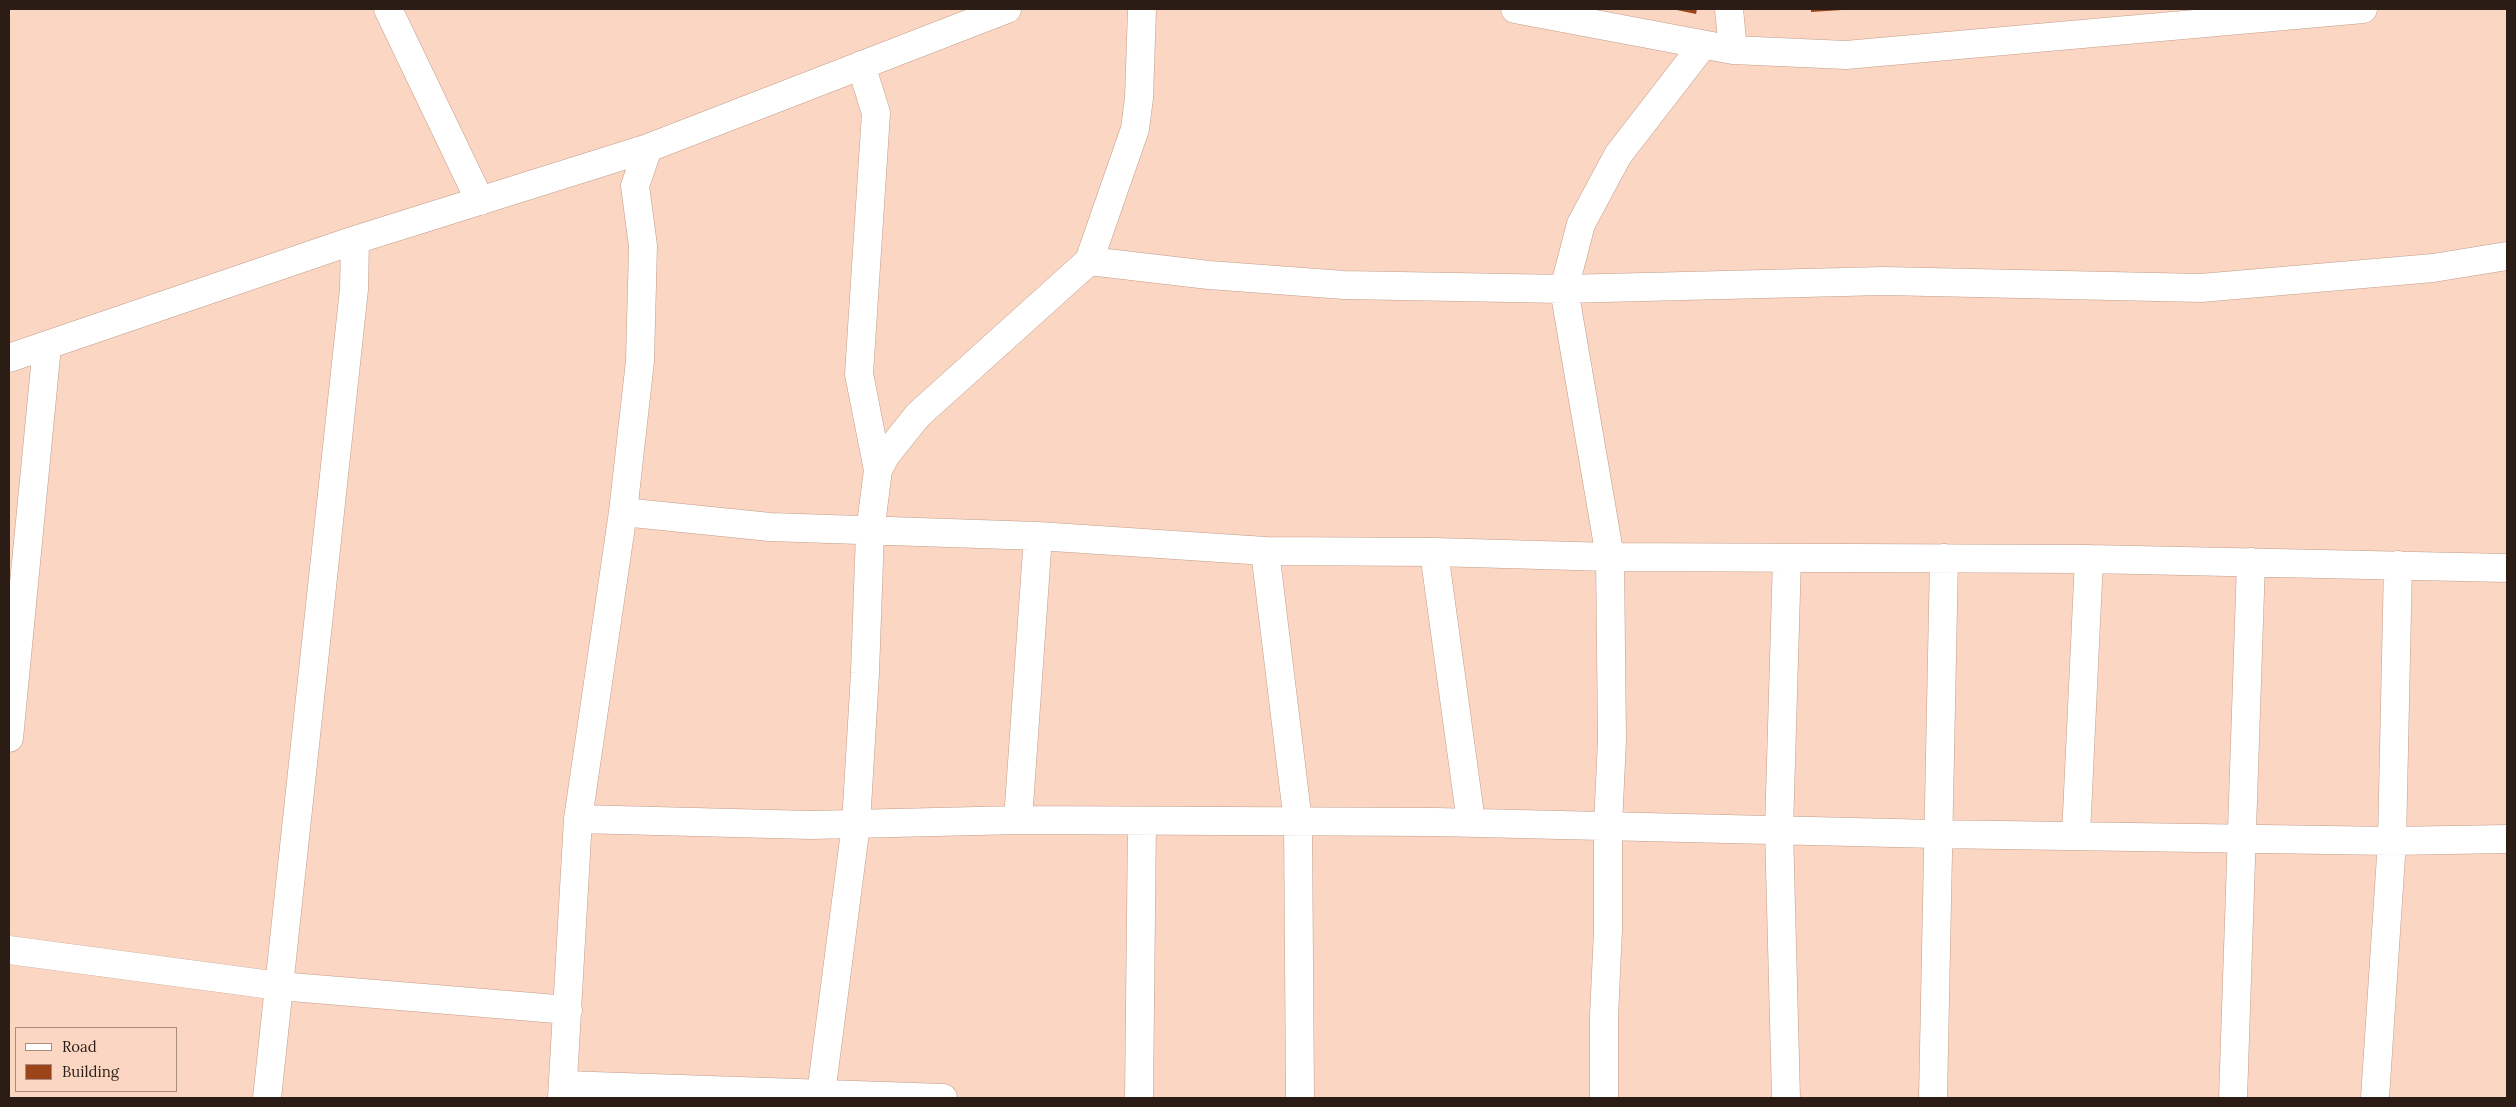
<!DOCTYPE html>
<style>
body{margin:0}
#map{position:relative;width:2516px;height:1107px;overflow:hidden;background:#fbd6c2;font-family:Lora,serif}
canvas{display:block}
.frame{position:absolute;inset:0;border:10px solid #2b1d16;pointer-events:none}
.legend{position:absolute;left:15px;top:1027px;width:162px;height:65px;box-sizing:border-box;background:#fbd6c2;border:1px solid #a88c7d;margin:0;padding:6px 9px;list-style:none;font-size:15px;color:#2b1d16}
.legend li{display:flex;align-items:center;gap:10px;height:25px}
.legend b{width:25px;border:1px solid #a88c7d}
</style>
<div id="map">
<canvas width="2516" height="1107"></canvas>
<div class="frame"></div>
<ul class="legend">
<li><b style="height:6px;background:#fff"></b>Road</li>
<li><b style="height:14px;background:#9b4319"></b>Building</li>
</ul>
</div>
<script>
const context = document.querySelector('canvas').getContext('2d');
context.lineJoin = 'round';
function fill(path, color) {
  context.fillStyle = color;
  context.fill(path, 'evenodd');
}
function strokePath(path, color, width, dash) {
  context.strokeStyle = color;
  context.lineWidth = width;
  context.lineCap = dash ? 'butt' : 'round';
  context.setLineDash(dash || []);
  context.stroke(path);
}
fill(new Path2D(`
 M1672 9H1697L1696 14Z
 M1811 9H1842V10L1811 12Z`), '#9b4319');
const street = new Path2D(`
 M388 9 480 201
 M1515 9 1733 50 1846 55 2363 9
 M1729 9 1733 50
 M861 65 876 113 859 374 878 470
 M1089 261 1209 275 1344 285 1564 289 1884 281 2201 288 2433 268 2507 256
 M9 358 355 240 648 148 1007 9
 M623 512 770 527 1038 536 1265 551 1434 552 1610 557 2089 559 2507 568
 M1265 551 1298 822 1300 1098
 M1434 552 1471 822
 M9 738 47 346
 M578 819 811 825 1018 820 1435 822 1936 834 2392 841 2507 839
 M1018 820 1038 536
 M2076 835 2089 559
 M9 950 279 986 568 1010
 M564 1085 943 1098
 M821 1094 856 824 865 673 870 532 878 470 886 455 918 415 1089 261 1135 129 1139 98 1142 9
 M267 1098 354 289 355 240
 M562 1098 578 819 623 512 640 361 643 246 635 186 648 148
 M1139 1098 1142 821
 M1604 1098V1016L1608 930V825L1612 740 1610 557 1564 289 1581 224 1618 155 1703 45
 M1786 1098 1779 829 1787 558
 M1933 1098 1944 558
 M2233 1098 2251 562
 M2375 1098 2392 841 2398 565`);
strokePath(street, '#c09d8a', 29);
strokePath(street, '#fff', 28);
</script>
